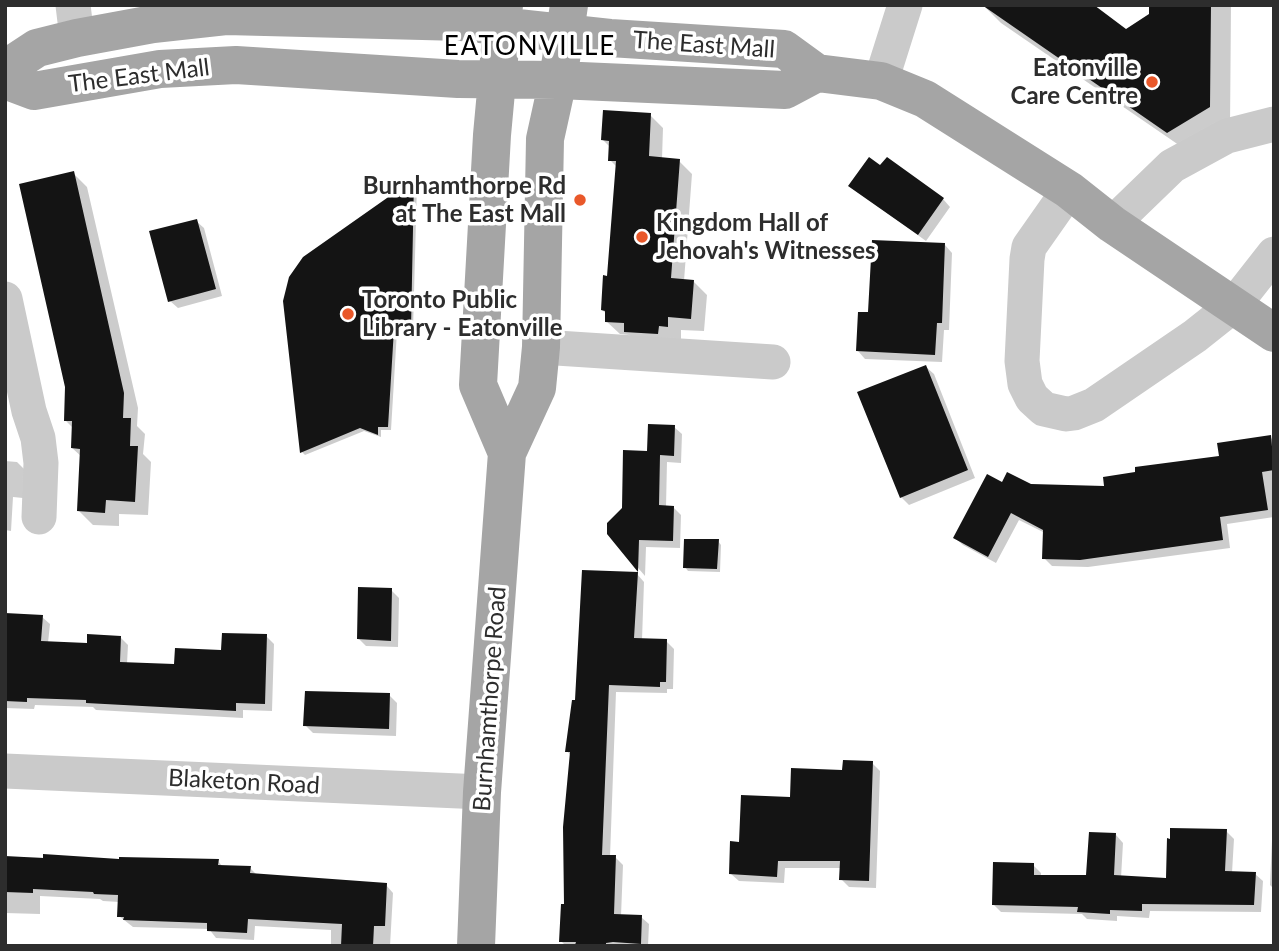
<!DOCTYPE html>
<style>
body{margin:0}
#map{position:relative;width:1279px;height:951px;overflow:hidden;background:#fff;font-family:Lato,sans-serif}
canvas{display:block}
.frame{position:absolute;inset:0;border:7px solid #2d2d2d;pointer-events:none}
</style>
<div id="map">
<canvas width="1279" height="951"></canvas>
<div class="frame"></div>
</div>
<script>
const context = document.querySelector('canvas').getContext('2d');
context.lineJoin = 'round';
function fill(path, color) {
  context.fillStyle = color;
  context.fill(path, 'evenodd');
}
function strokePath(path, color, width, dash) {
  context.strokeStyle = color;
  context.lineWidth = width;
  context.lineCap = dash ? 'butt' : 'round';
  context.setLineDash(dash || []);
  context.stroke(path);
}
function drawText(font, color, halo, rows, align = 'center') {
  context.font = font + ' Lato,sans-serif';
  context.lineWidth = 7;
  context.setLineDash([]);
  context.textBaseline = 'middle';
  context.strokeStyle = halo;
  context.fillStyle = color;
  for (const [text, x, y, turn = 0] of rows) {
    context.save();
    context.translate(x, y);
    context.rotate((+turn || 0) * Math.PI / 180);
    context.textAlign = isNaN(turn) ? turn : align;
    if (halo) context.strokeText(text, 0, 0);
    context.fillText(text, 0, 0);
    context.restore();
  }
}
fill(new Path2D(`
 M983 5 1126 31 1151 14V5H1231L1230 128 1189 152 1001 23Z
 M650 115 663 128 662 159 679 161 692 174 684 281H693L707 295 704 331 681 330V339L639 345 629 335 620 334 606 321 607 314 602 310 608 277 617 167 610 160 611 148 602 139Z
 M73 173 87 187 138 408 137 426 145 434 143 454 151 462 148 515 119 514V526L93 525 79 511 82 457 72 448 73 428 65 420Z
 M414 181 417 184 413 330 397 331 391 430H381V437L364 431 305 455 302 452Z
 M850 186 943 199 950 207 926 241Z
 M196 221 204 228 222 296 178 308 170 301Z
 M945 245 952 253 949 330H944L942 362 865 359 858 351 870 314Z
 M926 367 934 374 975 478 909 505 901 497Z
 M674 427 682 434 681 463 667 462 666 507H673L681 515 680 548 646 547 645 576 609 534 624 509 649 453Z
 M1270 437 1274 441V517L1227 524 1230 548 1088 567 1052 566 1044 558 1045 533 1019 520 996 563 963 545 955 538 1002 484 1106 488 1221 457Z
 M5 461 17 462 25 470 23 498 13 497 11 531 5 530Z
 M718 541 721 545 720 572 688 571 685 567Z
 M637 574 644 582 642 640 666 641 674 649 673 689H667V693L616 692 610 857H615L623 865 621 916 641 917 649 924 648 946H566L561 941 566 906 571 756 567 751 577 702Z
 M391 590 399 598 398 647 366 646 359 639Z
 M5 615 42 617 50 624 48 643 88 644 120 637 128 645 127 664 176 666 266 636 274 644 272 711 243 710V718L96 710 93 707 35 705 34 709 5 708Z
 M389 695 397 703 396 736 313 733 305 725Z
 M872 763 880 771 876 888 849 887 841 879V868H785L784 883 739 881 731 874 740 844 791 799 844 772Z
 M1273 818H1274V889L1270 885Z
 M1226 831 1234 839 1232 873 1255 874 1263 881 1261 912 1150 911 1149 918 1117 916V921L1087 919 1082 914 1001 912 993 904 1033 865 1041 873V877H1088L1116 835 1123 843 1121 878 1168 880Z
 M5 857 218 861 223 867 250 868 257 875 386 885 393 893 390 946H331V930L255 926 254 940 216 938 209 929 133 927 119 916V902L103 901 100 899 40 896V914L5 913Z`), '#0003');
fill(new Path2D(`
 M982 5H1094L1126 29 1149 14V5H1211L1210 107 1167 133Z
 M603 110 651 113 649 156 680 159 671 278 694 280 691 319 668 317V327L659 326 658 334 624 332V323L605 322V311L601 310 603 275 607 276 616 161H608L609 141 601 140Z
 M869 157 880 165 887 157 944 198 918 235 848 186Z
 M74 171 124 393 123 418H131L130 446H138L135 502 106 500 105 513 77 511 80 449 71 448 72 421H64L65 387 19 184Z
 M414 179 411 328 394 329 388 427H378V435L360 428 300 453 283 301 289 277 303 257Z
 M197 219 216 289 168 302 149 231Z
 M872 240 945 243 942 323H937L935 355 856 351 858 312H868Z
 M926 365 968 470 900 498 857 392Z
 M648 424 675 425 674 456 660 455 659 505 674 506 673 541 639 540 638 572 607 534V523L622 508 623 450 647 451Z
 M1271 435 1274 470 1262 472 1268 510 1220 517 1223 540 1080 560 1042 559 1043 530 1011 513 988 557 953 538 987 474 1002 482 1007 472 1031 484 1104 486 1103 477 1135 472V467L1219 456 1217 443Z
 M684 539H719L717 569 683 568Z
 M582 570 638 572 634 638 667 639 666 682H660V687L609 685 602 855H616L614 914 642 915 641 944 613 942 606 943V946H581L575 945 576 942H559L561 904H564L563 827 570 752H565L572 700H575Z
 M358 587 392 588 391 641 357 639Z
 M5 613 43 615 41 641 87 643V634L121 636 120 662 174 664 175 648 221 650 222 633 267 634 265 704 236 703V711L86 703V700L27 698V702L5 701Z
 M305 691 390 693 389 729 303 726Z
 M843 760 873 761 869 881 839 880 840 861H778L777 877 729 874 730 841 739 842 741 795 790 797 791 768 842 770Z
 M1170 828 1227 829 1225 871 1256 872 1254 905 1142 904V911L1110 910V914L1077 912 1078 907 992 905 993 862 1034 863V875H1086L1089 832 1116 833 1114 875 1166 878 1167 838 1170 839Z
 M43 854 119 859V857L219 859 218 865 251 866 250 873 387 883 385 926H374L373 946H341L342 924 248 919 247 933 207 931V923L123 920 124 917H117L118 895 94 894 93 892 33 889V893L5 892V856L43 858Z`), '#141414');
strokePath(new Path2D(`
 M73 5 77 38
 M881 81 905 5
 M1069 190 1029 247 1027 259 1022 361 1025 384 1032 398 1044 409 1066 414 1074 413 1094 405 1195 336 1234 305 1274 254
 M1112 224 1172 166 1227 136 1274 124
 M5 299 29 411 38 438 41 463 39 517
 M541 347 773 362
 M5 771 482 792`), '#cacaca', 35);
strokePath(new Path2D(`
 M504 5 492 135 478 385 507 453
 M5 69 37 48 77 38 153 24 226 16 462 22 610 38 784 49 817 73 881 81 925 99 1069 190 1112 224 1274 333
 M5 80 34 91 160 69 236 65 458 79 558 80 785 90 817 73
 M476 946 482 792 507 453 537 388 541 347 545 139 558 80 569 5`), '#a5a5a5', 38);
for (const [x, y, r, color] of [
 [1152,82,7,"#e9582a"],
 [580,200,7,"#e9582a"],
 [642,237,7,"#e9582a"],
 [348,314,7,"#e9582a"]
]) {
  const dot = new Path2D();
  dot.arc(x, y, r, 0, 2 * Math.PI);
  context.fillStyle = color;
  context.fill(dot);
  strokePath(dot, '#fff', 2.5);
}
drawText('24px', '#2d2d2d', '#fff', [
 ["The East Mall",704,45,4],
 ["The East Mall",139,76,-7],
 ["Burnhamthorpe Road",490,699,-86],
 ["Blaketon Road",244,782,3]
]);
drawText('bold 24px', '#2d2d2d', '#fff', [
 ["Eatonville",1138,68],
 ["Care Centre",1138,96],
 ["Burnhamthorpe Rd",566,186],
 ["at The East Mall",566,214],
 ["Kingdom Hall of",656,223,"left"],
 ["Jehovah's Witnesses",656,251,"left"],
 ["Toronto Public",362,300,"left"],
 ["Library - Eatonville",362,328,"left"]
], 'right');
context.letterSpacing = '2px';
drawText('26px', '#000', '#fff', [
 ["EATONVILLE",530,47]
]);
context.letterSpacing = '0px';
</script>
